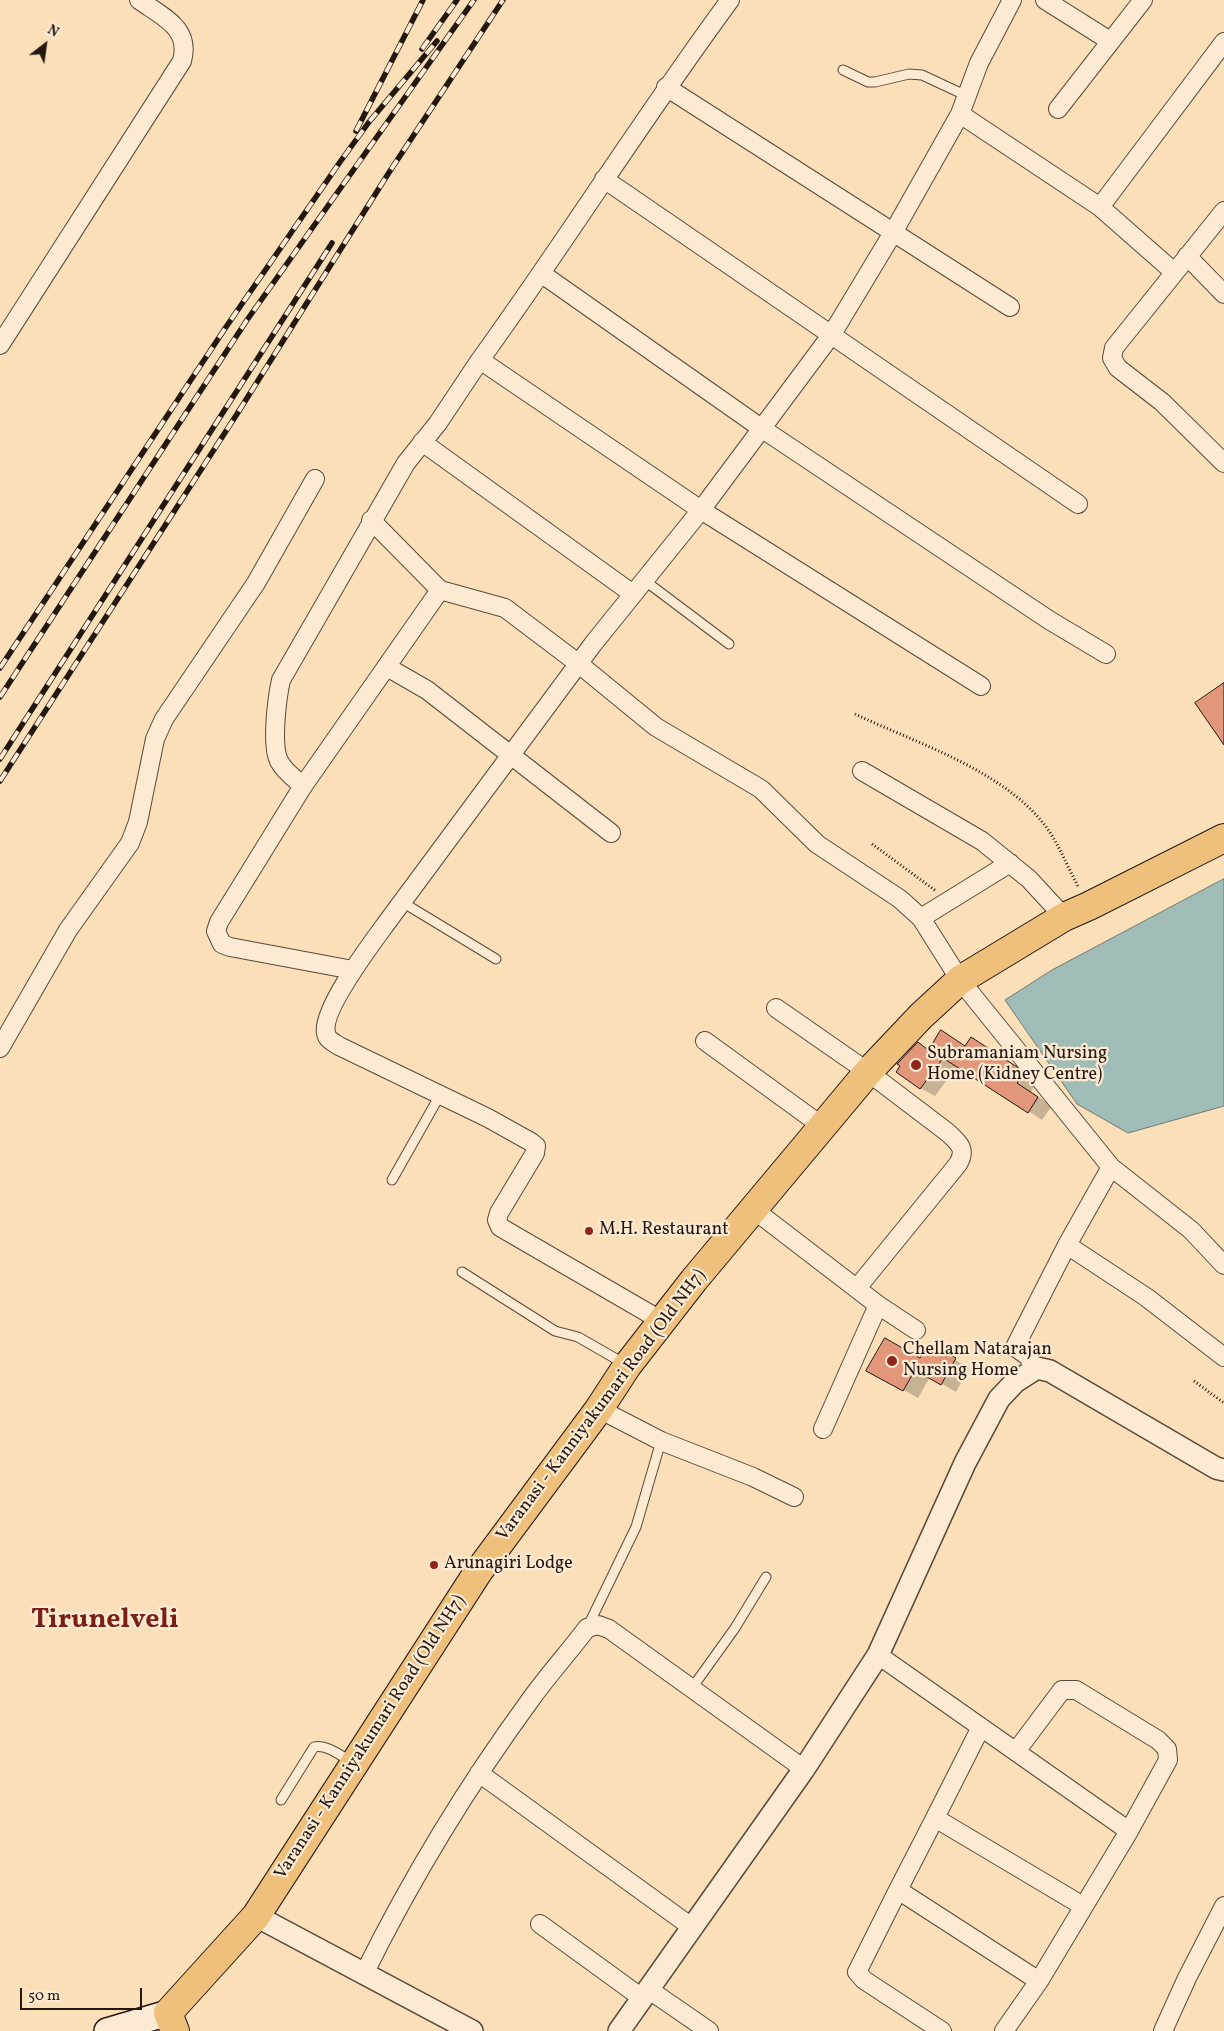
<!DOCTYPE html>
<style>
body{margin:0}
#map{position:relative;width:1224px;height:2031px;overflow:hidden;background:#fbdfb9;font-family:Vollkorn,serif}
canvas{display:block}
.north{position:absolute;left:20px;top:20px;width:50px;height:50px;-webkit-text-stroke:4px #fcead2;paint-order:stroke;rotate:30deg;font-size:14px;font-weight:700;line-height:20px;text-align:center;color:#231712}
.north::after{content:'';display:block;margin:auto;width:18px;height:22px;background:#231712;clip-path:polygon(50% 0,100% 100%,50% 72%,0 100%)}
.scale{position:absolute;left:20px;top:1988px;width:122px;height:22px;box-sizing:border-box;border:2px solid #231712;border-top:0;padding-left:6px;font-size:15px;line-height:18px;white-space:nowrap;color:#231712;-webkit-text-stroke:4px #fcead2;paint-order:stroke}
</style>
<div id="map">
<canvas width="1224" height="2031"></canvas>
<div class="north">N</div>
<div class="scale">50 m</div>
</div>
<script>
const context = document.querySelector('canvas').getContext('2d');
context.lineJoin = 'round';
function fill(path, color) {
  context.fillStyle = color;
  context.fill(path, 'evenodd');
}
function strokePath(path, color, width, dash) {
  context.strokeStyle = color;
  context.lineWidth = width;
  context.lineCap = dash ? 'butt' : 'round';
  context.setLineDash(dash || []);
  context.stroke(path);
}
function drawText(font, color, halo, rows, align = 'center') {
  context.font = font + ' Vollkorn,serif';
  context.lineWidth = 4.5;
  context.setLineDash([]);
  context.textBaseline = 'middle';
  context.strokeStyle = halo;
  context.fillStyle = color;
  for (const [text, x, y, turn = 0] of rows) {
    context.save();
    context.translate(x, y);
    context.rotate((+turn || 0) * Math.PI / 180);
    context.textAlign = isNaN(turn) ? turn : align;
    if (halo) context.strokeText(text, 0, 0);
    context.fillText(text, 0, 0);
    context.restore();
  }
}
const water = new Path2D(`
 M1224 879V1106L1128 1133 1077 1104 1005 1000 1052 970Z`);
fill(water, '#a0bcb6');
strokePath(water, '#6e7a74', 1);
fill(new Path2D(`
 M918 1043 929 1050 985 1047 1031 1077 1036 1083 1031 1092 1052 1106 1042 1120 958 1065 935 1096 920 1088Z
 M929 1345 969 1368 956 1392 930 1377 918 1398 868 1370 921 1359Z`), '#0003');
const building = new Path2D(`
 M1224 683V745L1195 703Z
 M941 1030 965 1046 971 1037 1017 1067 1023 1074 1017 1083 1038 1097 1028 1113 943 1058 920 1089 896 1072 900 1066 897 1064 918 1042 928 1050Z
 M885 1338 920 1358 929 1343 956 1358 941 1385 915 1370 903 1391 866 1371Z`);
fill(building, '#e2967a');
strokePath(building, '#231712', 1);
const service = new Path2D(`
 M843 70 868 82H875L909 74 922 75 967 96
 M644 580 729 644
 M402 902 496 959
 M392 1180 440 1095
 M462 1272 555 1331 578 1337 625 1364
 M588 1626 636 1527 661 1441
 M692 1688 735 1628 766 1577
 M281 1800 314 1747C327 1744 341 1756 352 1762`);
const minor = new Path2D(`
 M730 0C643 118 566 241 480 360L701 510 981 686
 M1045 0 1110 41
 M666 87 1010 307
 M1058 109 1143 0
 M960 114 1100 207 1174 272
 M604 179 1078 504
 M1100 207 1224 42
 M1224 211 1114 348 1112 358 1118 368 1162 402 1224 463
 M1187 256 1224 294
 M542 274 761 428 1049 620 1106 654
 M0 345 182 61C191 28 163 17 139 0
 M422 442 633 594
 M371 520 440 590 505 608 579 664 656 727 761 789 817 844 900 899 921 918 960 980 1111 1167
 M387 667 427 690 611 833
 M862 771 982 841 1029 879 1064 917
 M303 786C295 779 284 771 279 761 271 745 277 698 281 680L406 463 438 423 480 360
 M921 918 1010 863
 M353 970 230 947 222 944 216 931 219 922 303 786 440 590
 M776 1008 868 1072 947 1132C959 1143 967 1149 958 1164L857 1288
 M705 1041 822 1126
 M0 1048 68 930 130 843 138 822 155 739 164 719 256 583 315 479
 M753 1209 878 1305
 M1224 1265 1191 1230 1111 1167 1067 1245 1146 1297 1224 1357
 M662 1321 500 1227 497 1220 499 1213 535 1153 536 1146 531 1142 488 1118 339 1046C333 1042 327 1040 326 1033 321 1011 371 944 385 925L593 644 701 510 832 334 894 231 960 114 979 63 1012 0
 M1033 1370 1029 1357 1015 1347 1067 1245
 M599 1409 661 1441 753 1477 794 1497
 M823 1429 878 1305 916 1330
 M878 1655 1129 1831
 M479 1773 693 1928
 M935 1818 981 1727
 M898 1890 935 1818 1083 1906
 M540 1924 642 1998
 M364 1974C411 1879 468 1785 531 1699 548 1675 569 1652 587 1628L598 1625 609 1629 804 1769
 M648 1989 709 2031
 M942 2031 864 1980 857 1972 898 1890 1039 1981
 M1004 2031 1039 1981 1129 1831 1168 1760 1167 1749 1158 1740 1076 1690H1062L1017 1750
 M1163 2031 1187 1978 1224 1906`);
const tertiary = new Path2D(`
 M256 1916 472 2031
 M619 2031 804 1769 878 1655 965 1463 999 1399 1015 1382 1037 1368 1050 1371 1216 1468 1224 1470`);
const secondary = new Path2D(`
 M107 2031 168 2013`);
const primary = new Path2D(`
 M175 2031 168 2013 256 1916 478 1572 599 1409 627 1366 694 1280 868 1072 921 1016 960 980 1064 917 1089 906 1224 838`);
strokePath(service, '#59493c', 11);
strokePath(minor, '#59493c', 20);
strokePath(tertiary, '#59493c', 24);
strokePath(secondary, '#231712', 28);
strokePath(primary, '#231712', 30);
strokePath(new Path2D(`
 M855 714C918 744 1004 770 1047 828 1060 847 1068 868 1079 888
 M872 844 936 891
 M1194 1381 1224 1403`), '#231712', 3, [1, 2.5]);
strokePath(service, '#fcead2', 9);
strokePath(minor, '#fcead2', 18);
strokePath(tertiary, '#fcead2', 21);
strokePath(secondary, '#fcead2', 25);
strokePath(primary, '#eec07c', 28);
const rail = new Path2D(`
 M422 49 457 0
 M356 131 423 0
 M0 668 226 327 340 162 369 122 437 41
 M0 697 247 320 474 0
 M0 759 332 243
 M0 781 237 414 388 174 503 0`);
strokePath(rail, '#231712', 5.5);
strokePath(rail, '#fcead2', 4, [11]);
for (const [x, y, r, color] of [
 [916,1065,6,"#8f2418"],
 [589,1231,5,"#8f2418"],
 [892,1361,6,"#8f2418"],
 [434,1565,5,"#8f2418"]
]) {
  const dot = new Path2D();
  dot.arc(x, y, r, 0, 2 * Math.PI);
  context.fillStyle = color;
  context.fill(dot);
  strokePath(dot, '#fcead2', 2);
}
drawText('18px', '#231712', '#fcead2', [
 ["Subramaniam Nursing",927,1055],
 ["Home (Kidney Centre)",927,1076],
 ["M.H. Restaurant",599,1231],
 ["Chellam Natarajan",903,1351],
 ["Nursing Home",903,1372],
 ["Arunagiri Lodge",444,1565]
], 'left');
drawText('18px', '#231712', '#fcead2', [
 ["Varanasi - Kanniyakumari Road (Old NH7)",602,1406,-53],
 ["Varanasi - Kanniyakumari Road (Old NH7)",371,1738,-57]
]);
drawText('bold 28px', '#7a1f14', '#fcead2', [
 ["Tirunelveli",105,1622]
]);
</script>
